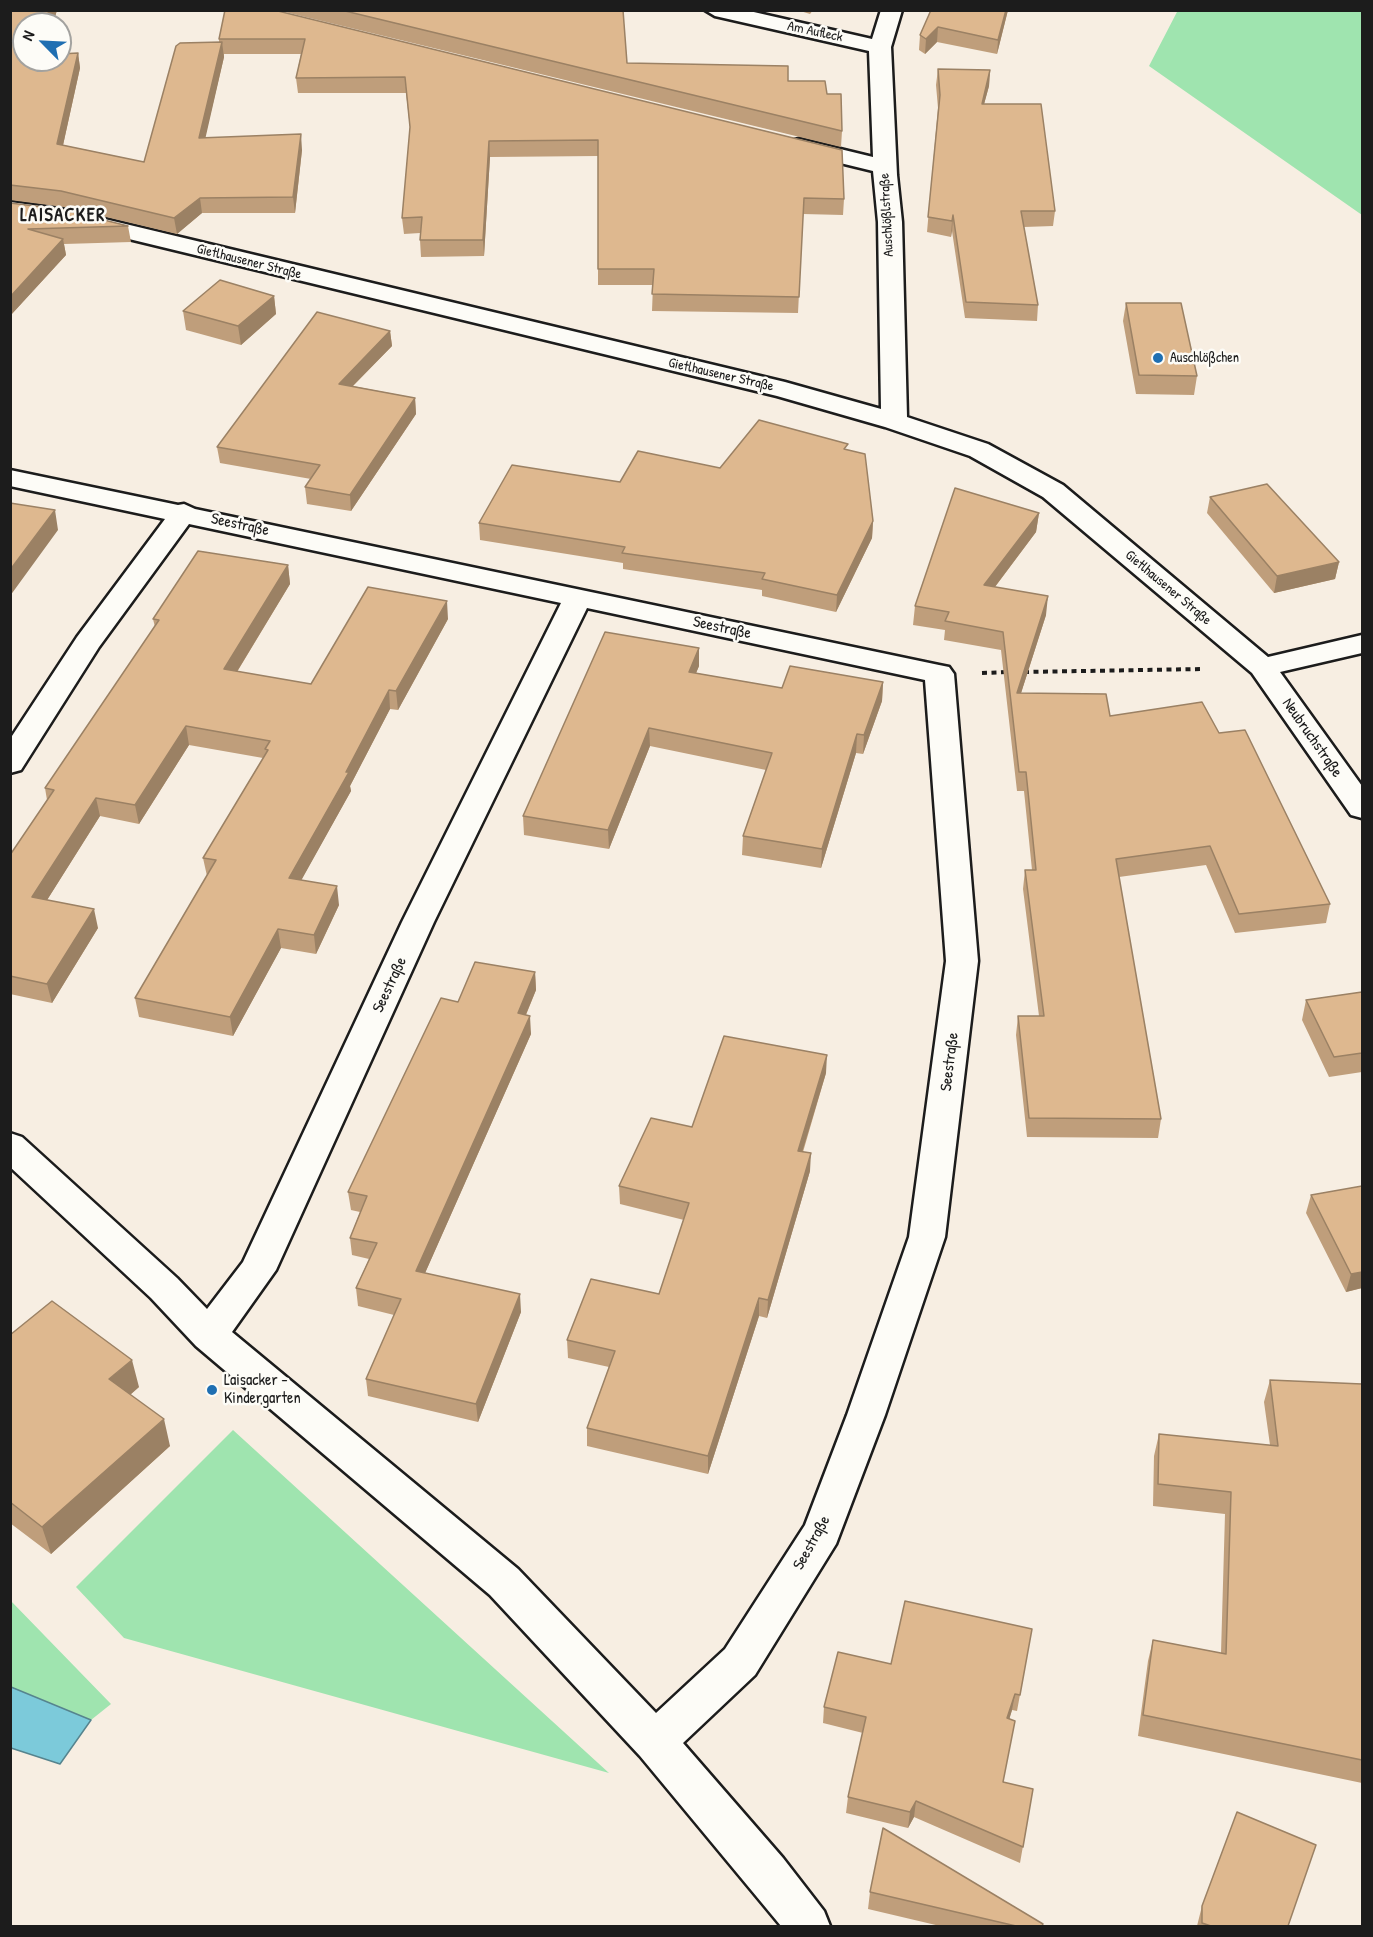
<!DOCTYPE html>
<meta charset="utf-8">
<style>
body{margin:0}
#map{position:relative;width:1373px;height:1937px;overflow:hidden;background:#f7eee2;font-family:"Patrick Hand",sans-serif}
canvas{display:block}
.frame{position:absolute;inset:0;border:12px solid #1c1c1c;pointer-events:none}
.north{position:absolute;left:12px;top:12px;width:60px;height:60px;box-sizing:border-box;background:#fdfcf7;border:2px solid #a3a29f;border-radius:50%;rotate:294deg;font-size:16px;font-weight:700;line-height:24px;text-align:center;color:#1c1c1c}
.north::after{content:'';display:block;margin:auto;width:21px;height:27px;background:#1f6fb2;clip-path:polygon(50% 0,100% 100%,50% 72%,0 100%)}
</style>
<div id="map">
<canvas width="1373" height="1937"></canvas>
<div class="frame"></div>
<div class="north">N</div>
</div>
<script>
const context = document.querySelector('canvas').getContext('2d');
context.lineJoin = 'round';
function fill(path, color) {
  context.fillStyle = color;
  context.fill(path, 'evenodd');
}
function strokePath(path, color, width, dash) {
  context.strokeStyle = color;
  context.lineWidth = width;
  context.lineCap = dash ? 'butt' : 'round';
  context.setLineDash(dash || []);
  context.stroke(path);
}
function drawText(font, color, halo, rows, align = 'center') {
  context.font = font + ' "Patrick Hand",sans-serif';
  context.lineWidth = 5;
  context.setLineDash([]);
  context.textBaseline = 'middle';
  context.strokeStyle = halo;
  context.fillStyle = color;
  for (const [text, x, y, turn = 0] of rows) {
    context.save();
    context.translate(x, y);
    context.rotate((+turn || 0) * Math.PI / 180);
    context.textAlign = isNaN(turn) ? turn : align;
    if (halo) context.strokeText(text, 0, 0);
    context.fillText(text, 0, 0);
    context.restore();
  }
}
fill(new Path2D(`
 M1178 10 1362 11V215L1149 66Z
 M233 1430 609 1773 124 1638 76 1587Z
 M10 1600 111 1704 91 1720 11 1687Z`), '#9fe4af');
const water = new Path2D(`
 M11 1687 91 1720 60 1764 11 1748Z`);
fill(water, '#7ccada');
strokePath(water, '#56848e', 1.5);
const minor = new Path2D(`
 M705 10H745L872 39 881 10H902L891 47 897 175 902 222 907 417 988 444 1063 485 1268 657 1362 635V653L1280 672 1362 786V818L1351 815 1252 673 1043 497 970 456 885 427 777 396 63 223 10 216V202L63 209 785 382 881 409 878 222 873 171 791 151 788 146 791 141 799 139 873 157 869 51 715 16Z
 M10 470 178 505 184 504 195 509 939 665 949 667 954 674 978 961 945 1237 885 1415 836 1544 755 1675 683 1743 783 1858 824 1911 830 1926H781L640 1756 490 1595 196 1346 151 1298 10 1167V1133L22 1137 177 1278 207 1309 243 1262 402 922 561 603 189 524 99 647 21 770 10 773V739L77 637 165 519 10 486ZM587 608 925 680 946 961 909 1237 847 1415 805 1525 725 1649 656 1713 518 1569 232 1332 276 1270 434 922Z`);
strokePath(minor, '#1c1c1c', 5);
strokePath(new Path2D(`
 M1024 672 1203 669
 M982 673 1008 672`), '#1c1c1c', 4, [5, 4.5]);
fill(minor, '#fdfcf7');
fill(new Path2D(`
 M10 10H57L53 24H24V60L78 53 80 68 63 145 144 162 219 42V39L225 10H623L627 63 788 81 827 94 842 131 841 147 285 12 282 13 844 199 843 215 803 214 798 313 652 311 653 285H598V156L490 157 484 256 421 257 420 240V233L404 234 402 218 410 128 406 93H298L296 78 301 54H224V57L205 137 302 150 295 213H202L177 234 64 207 10 200Z
 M797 10H813L810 14Z
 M931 10H1008L997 54 937 42 925 54 919 50 920 35Z
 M938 69 990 70 989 86 984 104 1055 211 1053 226 1024 227 1038 305 1037 321 965 318 952 231 951 237 927 232 938 108 936 85Z
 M10 203 128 226 131 242 64 244 66 255 10 316Z
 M274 296 276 314 241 345 186 330 183 311Z
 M1126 303 1197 376 1194 395 1136 394 1123 321Z
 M390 331 392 346 353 386 415 398 416 414 351 511 307 504 305 487 311 479 220 463 217 447Z
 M848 450 873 521 872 538 836 612 762 596V590L623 569V563L480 540 479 523 720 468Z
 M1210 497 1339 562 1335 579 1274 593 1207 513Z
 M1039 513 1036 532 995 587 1046 615 1021 693 1110 716 1219 733 1330 904 1326 923 1235 933 1206 865 1119 877 1161 1119 1158 1138 1027 1137 1016 1035 1018 1016H1039L1023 889 1025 870H1032L1024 791H1017L1001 650 944 640 945 630 913 625 915 606Z
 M288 565 290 584 237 672 311 684 448 619 398 710 390 709 350 786 351 791 301 880 339 905 316 954 281 948 233 1036 139 1017 135 998 207 876 203 858 263 758 189 745 139 824 100 816 47 900 98 928 52 1003 10 994V855L47 800 45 788 155 627 153 619Z
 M699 648V666L696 673 782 688 883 682 882 701 863 754 856 753 821 868 742 855 743 836 766 770 650 746 609 849 524 835 523 816Z
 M535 972 536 990 526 1015 531 1034 425 1273 521 1312 478 1422 368 1396 366 1379 394 1315 358 1306 356 1288 369 1259 352 1255 350 1238 360 1212 351 1210 348 1192Z
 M1362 992V1072L1329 1077 1302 1020 1306 1000Z
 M826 1073 803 1152 810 1171 767 1318 759 1316 708 1474 587 1446V1428L609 1367 568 1358 567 1340 659 1294 684 1220 620 1204 619 1186 692 1127Z
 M1311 1195 1362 1288 1346 1292 1306 1213Z
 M10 1335 139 1387 130 1395 170 1446 51 1554 10 1523Z
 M1270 1380 1362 1384V1783L1138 1736 1148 1661 1153 1640 1221 1653 1225 1514 1153 1506 1154 1456 1159 1434 1270 1445 1264 1402Z
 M1032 1629 1017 1711 1012 1710 1009 1719 1003 1782 1033 1789 1020 1863 914 1817 908 1828 846 1813 848 1797 863 1733 823 1723 824 1707 891 1664Z
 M870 1892 1043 1924 1042 1926H940L868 1909Z
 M1202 1906 1288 1926H1197Z`), '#bf9e7b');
fill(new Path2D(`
 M49 10H57L53 24H45Z
 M1006 10H1008L997 54 998 40Z
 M938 27 937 42 925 54 926 39Z
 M222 42 224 57 202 153 199 138Z
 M78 53 80 68 60 159 57 144Z
 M990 70 989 86 980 119 982 104Z
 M301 134 302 150 295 213 293 197Z
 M489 141 490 157 484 256 483 240Z
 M200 198 202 213 177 234 174 218Z
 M953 215 952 231 951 237 952 221Z
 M63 239 66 255 10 316V297Z
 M274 296 276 314 241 345 238 326Z
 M390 331 392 346 340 399 339 384Z
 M415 398 416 414 351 511 350 495Z
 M55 510 58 530 10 596V570Z
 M1039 513 1036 532 982 604 984 585Z
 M873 521 872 538 836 612 837 595Z
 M1339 562 1335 579 1274 593 1277 576Z
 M288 565 290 584 227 688 224 669Z
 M1048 596 1046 615 1015 712 1017 693Z
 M447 601 448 619 398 710 396 691Z
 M699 648V666L689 690V672Z
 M883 682 882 701 863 754 864 735Z
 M389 690 390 709 350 786 351 791 292 897 289 878Z
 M186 726 189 745 139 824 135 805Z
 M649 728 650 746 609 849 608 830Z
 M857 734 856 753 821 868 822 849Z
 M96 798 100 816 37 916 32 897Z
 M337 886 339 905 316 954 314 935Z
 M94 909 98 928 52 1003 47 984Z
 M278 929 281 948 233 1036 230 1017Z
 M535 972 536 990 519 1031 518 1013Z
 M530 1016 531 1034 418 1289 416 1271Z
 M827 1055 826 1073 797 1169 798 1151Z
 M811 1153 810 1171 767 1318 768 1300Z
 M1362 1272V1288L1346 1292 1351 1274Z
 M520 1294 521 1312 478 1422 476 1404Z
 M759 1298V1316L708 1474V1456Z
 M132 1360 139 1387 116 1407 109 1379Z
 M164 1419 170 1446 51 1554 42 1527Z
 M1015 1694 1012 1710 1005 1734 1007 1718Z
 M916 1801 914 1817 908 1828 910 1812Z`), '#9b8164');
const building = new Path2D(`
 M10 10H49L45 24H24V60H60V54L78 53 57 144 144 162 176 46 180 43 222 42 199 138 301 134 293 197 200 198 174 218 61 191 10 185Z
 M225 10H274L842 150 844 199 804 198 799 297 652 294 654 269H598V140L489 141 483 240H420L422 217 402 218 410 127 405 77 296 78 305 39H219Z
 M341 10H623L627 63 788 66V81H825L827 94H841L842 131Z
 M931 10H1006L998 40 938 27 926 39 920 35Z
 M938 69 990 70 982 104H1041L1055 211H1021L1038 305 966 302 953 215 952 221 928 217 940 95Z
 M10 203 60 209 128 226 28 229 63 239 10 297Z
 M220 280 274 296 238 326 183 311Z
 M1126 303H1181L1197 376 1139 375Z
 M317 312 390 331 339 384 415 398 350 495 305 487 320 465 217 447Z
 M759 420 848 444 844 449 865 454 873 521 837 595 762 579 765 573 622 553 625 547 479 523 512 465 620 482 638 451 720 468Z
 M1267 484 1339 562 1277 576 1210 497Z
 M955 488 1039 513 984 585 1048 596 1017 693 1106 694 1110 716 1202 702 1219 733 1245 730 1330 904 1239 914 1210 846 1116 859 1161 1119 1029 1118 1018 1016H1044L1025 870H1036L1026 772H1019L1003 632 945 621 949 612 915 606Z
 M10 503 55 510 10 570Z
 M198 551 288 565 224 669 311 684 368 587 447 601 396 691 389 690 346 772H349L289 878 337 886 314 935 278 929 230 1017 135 998 216 860 203 858 268 750 265 749 270 741 186 726 135 805 96 798 32 897 94 909 47 984 10 976V855L54 790 45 788 159 620 153 619Z
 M605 632 699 648 689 672 782 688 790 666 883 682 864 735 857 734 822 849 743 836 772 753 649 728 608 830 523 816Z
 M475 962 535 972 518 1013 530 1016 416 1271 520 1294 476 1404 366 1379 401 1299 356 1288 377 1243 350 1238 367 1196 348 1192 441 998 458 1002Z
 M1362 992V1053L1334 1057 1306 1000Z
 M724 1036 827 1055 798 1151 811 1153 768 1300 759 1298 708 1456 587 1428 615 1351 567 1340 591 1279 659 1294 689 1203 619 1186 651 1118 692 1127Z
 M1362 1186V1272L1351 1274 1311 1195Z
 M52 1301 132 1360 109 1379 164 1419 42 1527 10 1502V1335Z
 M1270 1380 1362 1384V1760L1143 1715 1153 1640 1226 1654 1231 1492 1158 1484 1159 1434 1278 1446Z
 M905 1601 1032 1629 1020 1695 1015 1694 1007 1718 1015 1721 1003 1782 1033 1789 1023 1847 916 1801 910 1812 848 1797 866 1717 824 1707 838 1652 891 1664Z
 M1237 1812 1316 1845 1288 1926H1211L1202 1923V1906Z
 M883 1828 1043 1924 1042 1926H1016L870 1892Z`);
fill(building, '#deb88f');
strokePath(building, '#9b8164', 1.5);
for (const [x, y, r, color] of [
 [1158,358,6,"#1f6fb2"],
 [212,1390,6,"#1f6fb2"]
]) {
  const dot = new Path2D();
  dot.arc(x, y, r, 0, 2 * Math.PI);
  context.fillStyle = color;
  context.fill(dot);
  strokePath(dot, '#fdfcf7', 2);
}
drawText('14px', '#1c1c1c', '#fdfcf7', [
 ["Am Aufleck",815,32,12],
 ["Auschlößlstraße",887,215,-93],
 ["Gietlhausener Straße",249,262,14],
 ["Gietlhausener Straße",721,375,13],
 ["Gietlhausener Straße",1168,588,40]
]);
drawText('14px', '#1c1c1c', '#fdfcf7', [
 ["Auschlößchen",1170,358]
], 'left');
drawText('16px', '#1c1c1c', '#fdfcf7', [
 ["Seestraße",240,525,12],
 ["Seestraße",722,628,12],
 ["Neubruchstraße",1312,738,55],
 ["Seestraße",390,985,-65],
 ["Seestraße",950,1062,-83],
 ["Seestraße",812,1543,-61]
]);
drawText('16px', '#1c1c1c', '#fdfcf7', [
 ["Laisacker -",224,1381],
 ["Kindergarten",224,1399]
], 'left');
context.letterSpacing = '1.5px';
drawText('bold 18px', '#1c1c1c', '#fdfcf7', [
 ["LAISACKER",63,216]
]);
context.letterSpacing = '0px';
</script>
